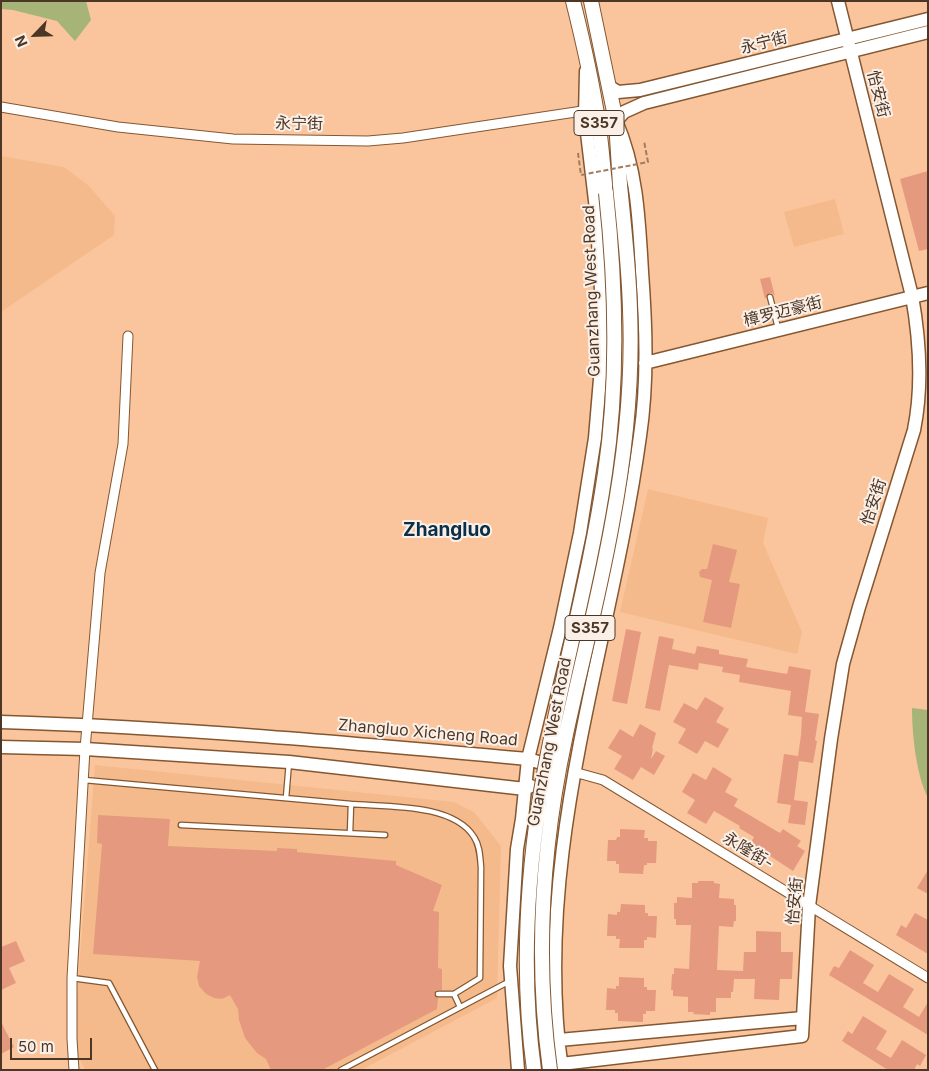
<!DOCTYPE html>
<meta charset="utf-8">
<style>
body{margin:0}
#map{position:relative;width:929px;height:1071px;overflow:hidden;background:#fac59c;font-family:Inter,sans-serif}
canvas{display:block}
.frame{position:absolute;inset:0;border:2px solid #4c3726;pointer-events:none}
.north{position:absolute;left:10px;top:10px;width:50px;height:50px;-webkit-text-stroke:4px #fbf0e8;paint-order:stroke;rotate:246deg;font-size:14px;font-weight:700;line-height:20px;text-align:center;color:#4c3726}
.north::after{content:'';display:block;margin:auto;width:18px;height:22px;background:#4c3726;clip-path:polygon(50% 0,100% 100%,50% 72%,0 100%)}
.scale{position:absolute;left:10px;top:1038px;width:82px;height:22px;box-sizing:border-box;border:2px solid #4c3726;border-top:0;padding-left:6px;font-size:15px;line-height:18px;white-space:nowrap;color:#4c3726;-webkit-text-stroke:4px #fbf0e8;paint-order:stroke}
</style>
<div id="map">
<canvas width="929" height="1071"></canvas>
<div class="frame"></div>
<div class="north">N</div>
<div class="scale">50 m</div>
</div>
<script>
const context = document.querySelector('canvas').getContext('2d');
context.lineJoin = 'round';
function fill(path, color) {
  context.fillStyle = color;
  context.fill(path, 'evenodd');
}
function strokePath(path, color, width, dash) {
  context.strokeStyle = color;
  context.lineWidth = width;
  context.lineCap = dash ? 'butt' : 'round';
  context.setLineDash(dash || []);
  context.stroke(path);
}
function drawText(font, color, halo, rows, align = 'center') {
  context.font = font + ' Inter,"Noto Sans SC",sans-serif';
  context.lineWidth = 4;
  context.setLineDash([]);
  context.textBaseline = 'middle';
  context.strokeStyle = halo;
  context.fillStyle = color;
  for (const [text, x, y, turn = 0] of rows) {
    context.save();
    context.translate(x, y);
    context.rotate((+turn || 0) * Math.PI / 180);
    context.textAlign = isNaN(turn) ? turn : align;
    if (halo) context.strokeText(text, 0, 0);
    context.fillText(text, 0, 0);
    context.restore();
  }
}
fill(new Path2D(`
 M1 156 64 167 89 186 115 216 114 235 1 312Z
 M835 199 844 234 794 247 784 212Z
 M648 489 768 518 763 543 802 632 797 654 620 612Z
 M95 765 454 802 474 812 501 846 497 998 361 1070H85L73 1046Z`), '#f5ba8b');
fill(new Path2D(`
 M1 1H86L91 20 75 41 57 21 13 10 1 9Z
 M912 708 928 710V798C916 774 912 734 912 708Z`), '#a6b577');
fill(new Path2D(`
 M928 171V249L919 251 900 179Z
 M770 277 775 296 772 293H769L765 299 760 279Z
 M713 544 737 550 729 582 740 584 731 628 703 622 712 580 700 577 699 572 702 569H707Z
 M626 629 641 632 627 704 612 701Z
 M659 636 674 639 672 649 695 654 697 646 719 650V654L748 659 746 667 787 674 789 666 811 670 805 712 819 714 815 740 817 741 813 763 799 761 794 800 808 802 805 825 788 823 791 805 777 803 784 754 798 756 801 735 802 717 788 715 791 691 739 682 740 675 722 672 723 667 699 663 698 670 669 665 660 711 645 708Z
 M705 697 724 708 716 722 729 729 718 748 705 741 697 754 678 743 686 729 673 722 684 703 697 710Z
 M640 724 656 733 652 748 653 749 651 759 656 751 665 756 654 775 641 767 633 780 614 769 622 756 608 748 620 729 633 737Z
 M713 767 732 779 725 792 738 799 734 806 780 833 783 829 801 841 797 846 805 851 793 871 770 856 767 861 747 849 754 837 739 828 740 826 714 811 706 824 687 813 695 800 682 792 693 773 706 780Z
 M98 815 170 819 168 846 277 851V848L297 849V852L396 861V865L442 885 433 911 439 912 438 968 442 969V990H436L434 994 435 996 438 998 437 1009 322 1070H271L266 1059 257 1053 245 1038 239 1020 238 1009 230 995 222 999 214 998 206 994 199 986 197 977 200 961 93 954 102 844 97 843Z
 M620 829 645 830 644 838H648V841H657L656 863H647V865H644L643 874 619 873V864H616V861H607L608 840H616L617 837H620Z
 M928 870V894L917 888Z
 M698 881H714V883L720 884 719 898 734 899V905H736V921H734L733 927 719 926 717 970 743 971 744 952H756V931L781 932V952H793L792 979H780L779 1000 754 999 755 979H734L733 992H731V998H716V1012H710V1015L693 1014 694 1012H688V997L673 996V990H671L672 974H674V968L689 969 691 925H676V919H674V903H677V897L692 898V883H698Z
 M621 904 645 905V913H648V916H657L656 938 647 937V940H644V948H619L620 939H616V936H607L608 914 617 915V912H620Z
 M915 913 928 920V954L896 935 901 925 906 928Z
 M16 941 25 961 9 968 16 983 1 990V947Z
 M850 950 874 965 863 983 878 992 889 974 914 989 903 1007 919 1017 928 1002V1035L829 975 834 966 839 968Z
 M619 977 644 978V987H647V990H656L655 1011H646V1014H643V1022L618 1021V1013H615V1010H606L607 988 616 989V986H619Z
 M863 1016 887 1031 876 1049 891 1058 902 1040 926 1055 920 1066 917 1064 914 1070H888L842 1041 848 1031 852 1034Z
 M1 1022 14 1047 1 1054Z`), '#e59a7f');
const lane = new Path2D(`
 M770 297 778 328
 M84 780 351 804
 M286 798 289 762
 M181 825 385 835
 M350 833 351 804C386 807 453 803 474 837 480 846 480 857 481 867L480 978 454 994 460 1007
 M72 978 109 983 155 1070
 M438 994H454
 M341 1070 510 981`);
const street = new Path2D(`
 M1 107 118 127 233 139 368 141 403 138 589 110
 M574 772 603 780 928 978
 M74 1070 72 1039V978L85 749 100 573 123 444 128 336`);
const secondary = new Path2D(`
 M610 87 618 92 640 90 928 19
 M645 363 928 293
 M1 722C177 727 353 743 528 759L555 767
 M1 747 85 749 289 762 525 789 531 786
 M559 1040 803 1018
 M561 1064 802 1036 809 906 831 739 843 664 859 607 914 430C923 385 920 341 912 296L838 1
 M518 1070 510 966 517 849 522 819 528 759 560 628 580 533 595 438 600 379 602 333 601 290 596 209 585 116 586 71
 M562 1070C531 852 611 648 640 436 648 382 646 326 642 272 639 219 637 169 616 121L624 112 644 103 928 32`);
const primary = new Path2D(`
 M573 1C583 41 592 80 598 121 602 145 603 169 606 193
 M591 1 616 121 620 185`);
strokePath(lane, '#845730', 7);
strokePath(street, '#845730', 11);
strokePath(secondary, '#845730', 15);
strokePath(primary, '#845730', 16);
strokePath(lane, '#fff', 4.5);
strokePath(street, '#fff', 9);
strokePath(secondary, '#fff', 12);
strokePath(primary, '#fff', 14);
const primaryBridge = new Path2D(`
 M534 1070C522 982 526 891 539 804 556 693 589 584 605 473 619 380 616 286 606 193
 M550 1070C535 960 542 847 565 739 580 668 599 597 612 524 625 455 633 381 630 310 629 268 624 226 620 185`);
strokePath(primaryBridge, '#845730', 16, []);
strokePath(new Path2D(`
 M578 153 581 175 648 162 644 141`), '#a17c5f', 2, [5, 2.5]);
strokePath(primaryBridge, '#fff', 14);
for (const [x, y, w] of [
 [599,123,50],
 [590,628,50]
]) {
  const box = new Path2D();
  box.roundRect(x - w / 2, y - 12.5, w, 25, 4);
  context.fillStyle = '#fbf0e8';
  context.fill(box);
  strokePath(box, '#4c3726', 1);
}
drawText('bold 15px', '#4c3726', null, [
 ["S357",599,123],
 ["S357",590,628]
]);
drawText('16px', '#4c3726', '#fbf0e8', [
 ["永宁街",764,43,-14],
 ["怡安街",878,94,76],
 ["永宁街",299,124,1],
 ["Guanzhang West Road",592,291,-92],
 ["樟罗迈豪街",783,312,-14],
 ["怡安街",874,502,-72],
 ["Zhangluo Xicheng Road",428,733,5],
 ["Guanzhang West Road",550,742,-79],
 ["永隆街-",748,851,31],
 ["怡安街",795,901,-85]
]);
drawText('bold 19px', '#093048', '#fbf0e8', [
 ["Zhangluo",447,530]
]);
</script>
